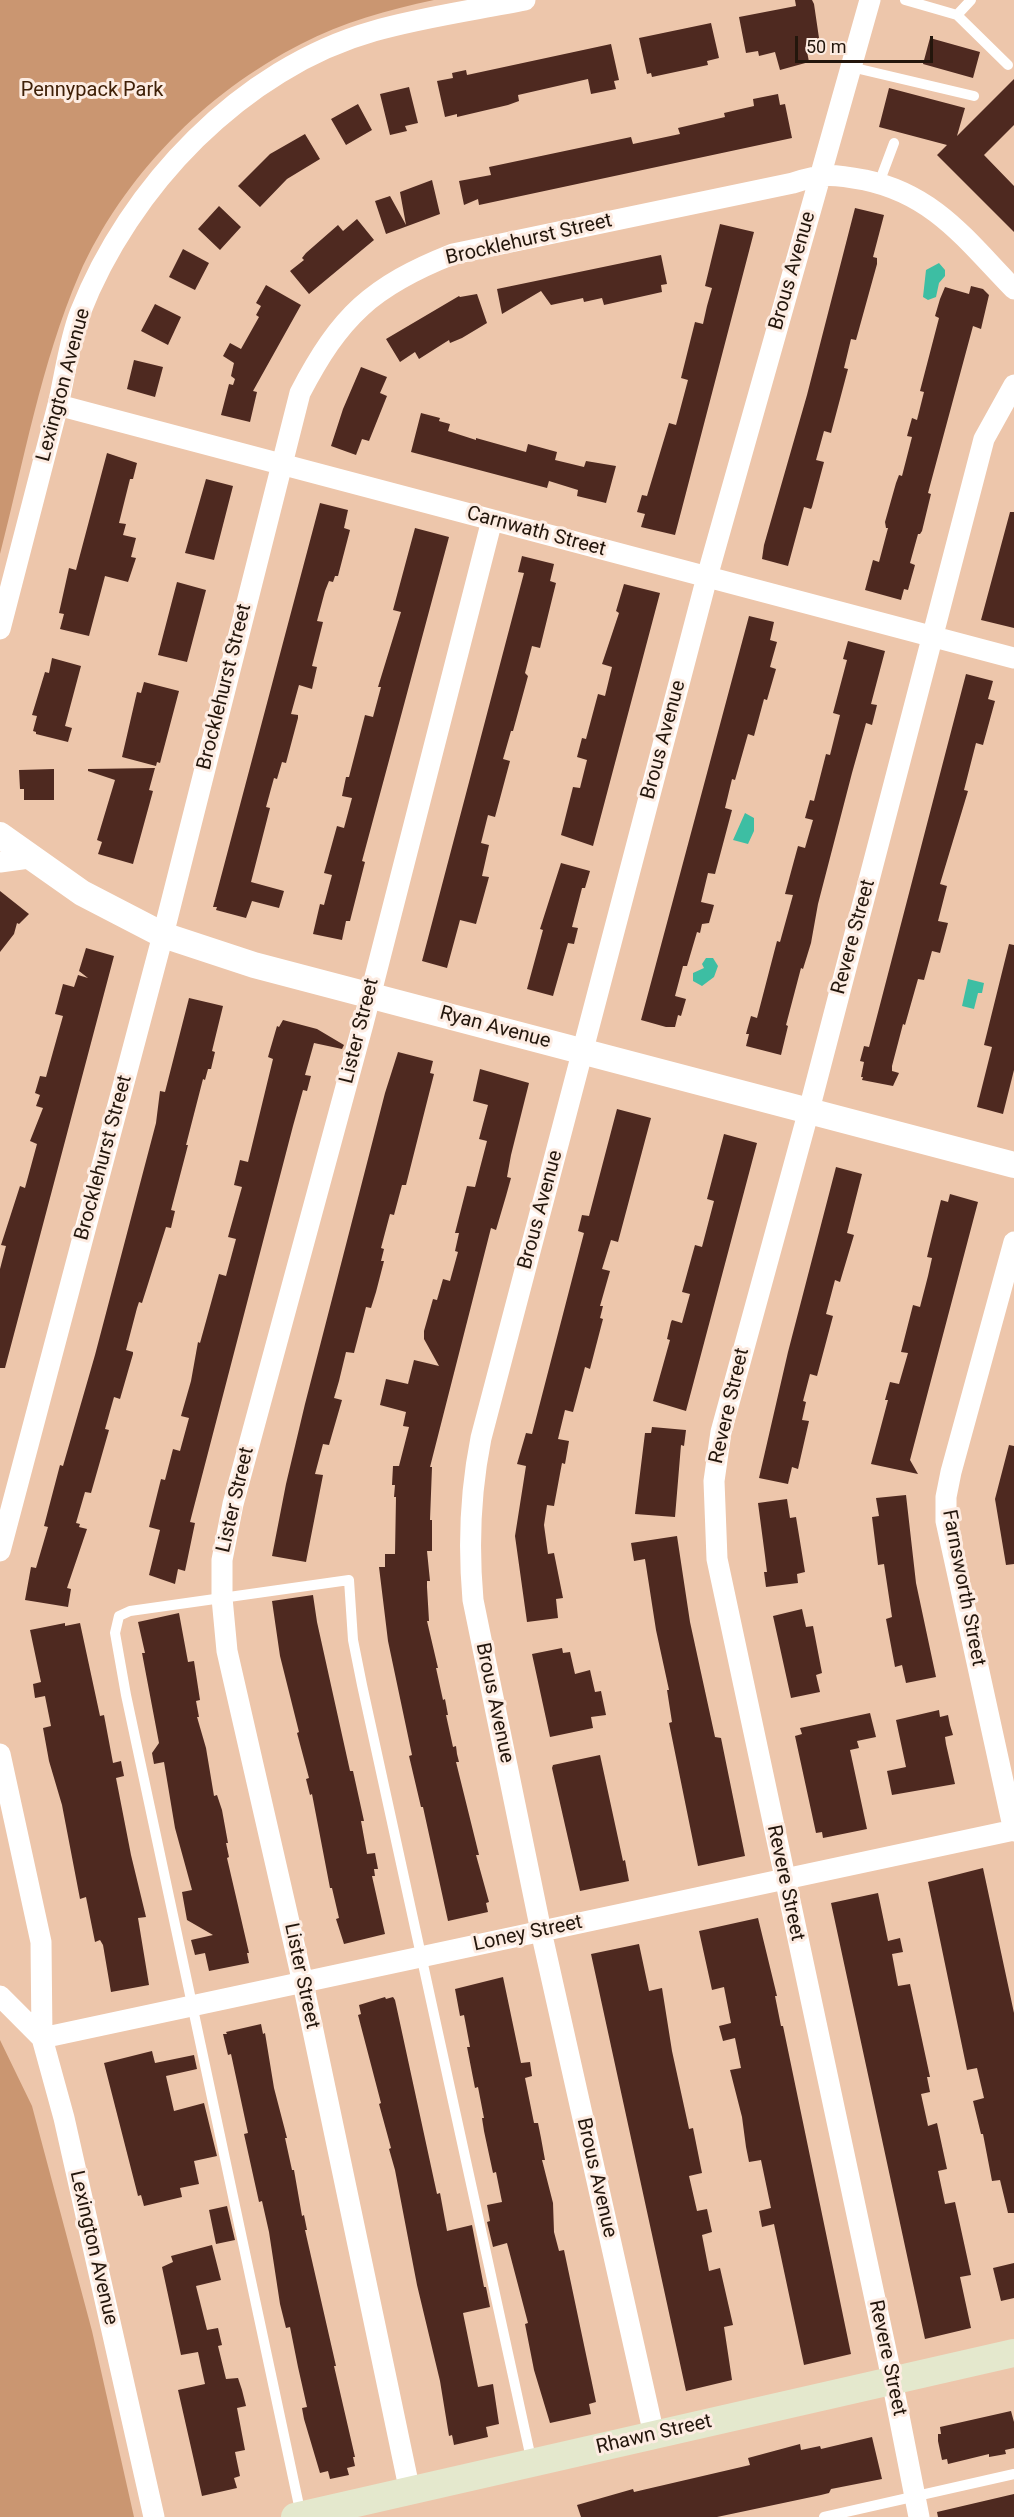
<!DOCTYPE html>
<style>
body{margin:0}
#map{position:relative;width:1014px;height:2517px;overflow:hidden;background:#edc6ab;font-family:Roboto,sans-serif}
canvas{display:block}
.scale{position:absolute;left:795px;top:36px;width:138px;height:27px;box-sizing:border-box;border:3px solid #23160c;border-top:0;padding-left:8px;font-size:18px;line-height:21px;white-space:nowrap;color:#23160c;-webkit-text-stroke:4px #fdece2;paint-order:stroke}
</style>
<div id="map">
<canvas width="1014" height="2517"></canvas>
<div class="scale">50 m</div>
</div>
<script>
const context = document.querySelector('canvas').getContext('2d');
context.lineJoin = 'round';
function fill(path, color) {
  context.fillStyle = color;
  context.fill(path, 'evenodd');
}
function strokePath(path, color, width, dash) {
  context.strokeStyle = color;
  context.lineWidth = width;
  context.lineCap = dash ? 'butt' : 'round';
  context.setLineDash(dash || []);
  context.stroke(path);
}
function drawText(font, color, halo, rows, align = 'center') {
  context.font = font + ' Roboto,sans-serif';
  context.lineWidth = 6;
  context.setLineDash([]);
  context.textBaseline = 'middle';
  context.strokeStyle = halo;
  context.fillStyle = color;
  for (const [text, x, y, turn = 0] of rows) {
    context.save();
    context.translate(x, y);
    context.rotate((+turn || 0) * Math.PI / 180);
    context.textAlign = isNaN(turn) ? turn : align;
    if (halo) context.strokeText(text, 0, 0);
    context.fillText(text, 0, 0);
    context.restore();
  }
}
fill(new Path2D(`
 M0 0H434C388 10 343 22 301 44 205 93 123 176 79 275 41 363 24 461 0 554Z
 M0 2040 32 2106 92 2331 134 2517H0Z`), '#ca9671');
fill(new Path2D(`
 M939 263 945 270V276L939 283 936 297 928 300 923 297 926 270Z
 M745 813 754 818V831L748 844 733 840Z
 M706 958H713L718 966 714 977 702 986 693 981V973L704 968 702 964Z
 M968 979 984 983 982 993H978L974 1009 962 1006Z`), '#3dbea3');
fill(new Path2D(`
 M795 0H812L814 4 819 38 814 39 815 45 806 46 809 62 780 70 775 52 759 56 758 51 746 53 739 17 796 6Z
 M711 23 719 58 707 61 708 65 652 77 651 73 647 74 639 38Z
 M930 38 980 52 973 78 923 64Z
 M611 44 619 80 614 81 616 89 591 94 588 79 518 95 519 101 508 105 457 117V114L445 117 437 81 453 78 452 73 466 70 467 75Z
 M1014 79V125L984 155 1014 186V232L937 155 947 145 879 127 889 88 965 108 957 136Z
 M409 87 418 123 405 126 407 131 390 135 380 94Z
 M778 94 780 105 785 104 792 138 479 205 478 199 464 205 459 181 491 175 489 167 631 137 633 144 680 134 678 128 725 117 724 113 754 106 753 99Z
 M358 104 372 130 346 145 331 119Z
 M305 134 320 159 287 179 260 207 238 186 270 154Z
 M432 180 440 214 386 234 375 201 390 196 406 225 400 192Z
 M219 206 241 227 220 250 198 229Z
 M855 208 884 215 873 257 877 258V264L856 340 851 339 844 368 848 369 831 433 824 431 816 460 824 462 812 507 811 509 804 507 788 566 762 559 764 545 807 395Z
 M357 219 374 240 309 294 290 271 304 260 302 258 306 253 338 225 343 231Z
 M720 224 754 232 675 535 641 527 645 514 637 512 642 495 647 496 669 423 676 425 688 380 681 378 695 322 703 324 707 306 712 288 705 286Z
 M183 249 209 263 195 290 169 277Z
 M661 255 667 284 661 285 662 292 604 305 602 298 584 302 583 298 551 305 541 291 502 314 497 289Z
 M266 285 301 305 253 391 257 392 250 422 221 415 229 384 233 385 235 379 231 376 234 363 223 356 230 343 241 349 259 317 256 315 261 306 256 303Z
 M971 286 983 289 989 295 981 329 973 326 928 493 931 494 922 531 920 534H918L910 563 915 565 908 590 904 589 901 600 865 590 873 560 879 562 888 528H886L885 522 896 483 899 475 902 476 912 437 907 436 912 418 917 420 924 392 920 391 939 318 935 316 940 299 945 287 969 294Z
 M477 294 487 323 462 338 450 343 449 340 419 359 415 352 400 362 386 339 459 296 460 297Z
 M155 304 181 317 168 345 141 331Z
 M134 360 163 367 155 397 127 389Z
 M361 367 387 377 380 393 387 396 369 441 362 439 356 455 331 446 343 409Z
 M421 413 440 418 439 421 450 424 448 431 476 440V438L526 452 528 444 557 452 555 460 584 467 586 461 616 466 606 503 577 496 578 490 549 481 547 488 411 452Z
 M107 453 137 463 133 479H130L119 523 126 524 123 535 136 538 131 557 136 558 128 582 105 576 89 636 60 629 64 614 59 613 69 568 76 570Z
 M206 479 233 486 214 560 185 553Z
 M320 503 348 510 344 528 350 530 338 576H335L333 582 329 581 325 591 317 621 323 622 312 666 317 667 312 689 299 685 291 714 298 715V718L286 763 282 762 277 779 274 778 266 807 270 808 251 882 284 891 279 908 252 901 246 918 216 910 217 907H213Z
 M1010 512H1014V628L981 620Z
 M415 528 449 537 362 861 365 862 350 921H346L342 940 313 934 320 904 324 905 332 875 324 873 337 826 344 828 352 798 342 796 346 777H349L365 715 373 717 381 687H378L401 612 393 610Z
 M522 556 554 564 550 581 556 583 540 648 532 646 525 673 528 676 513 731H511L503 759 510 761 495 817 488 815 481 843 489 845 482 876 489 877 476 924 460 920 447 968 422 961 524 573 518 572Z
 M177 582 206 590 187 662 158 655Z
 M624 584 660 593 593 846 561 835 573 787 580 788 587 760 577 757 582 738 586 739 598 694 605 696 612 667 602 664 619 613 616 611Z
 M749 616 774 622 770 640 777 642 770 667 776 669 767 700 764 699 754 736 748 734 735 780 732 779 725 808 732 810 715 874 708 873 701 902 714 905 709 923 702 924 700 933 697 932 687 966H683L675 996 686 999 681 1016 678 1015 675 1027H666L641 1020Z
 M848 641 885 651 871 704 877 705 872 725 866 723 852 773 818 904 811 943 803 969 801 968 786 1025 788 1026 781 1055 746 1046 749 1034H746L751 1016 757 1018 777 941 780 942 793 895 785 894 798 846 805 848 813 820 805 818 810 800 814 801 826 754 830 755 840 715 833 713 847 660 843 659Z
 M52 658 81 666 65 726 72 728 68 742 36 734V732L33 731 37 716 32 715 45 672 49 673Z
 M966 674 993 681 988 699 995 701 983 745 976 743 964 790 968 791 940 884 947 886 938 921 948 923 940 953 932 951 924 980 918 979 905 1025 903 1024 892 1066V1071L899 1073 893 1086 862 1080 863 1077H861L864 1062 860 1061 864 1046 869 1047Z
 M144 682 179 691 160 763 157 762 156 766 122 757 137 692 141 693Z
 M155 768 149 790 153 791 133 864 98 854 102 842 97 840 115 780 88 771V769Z
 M54 769V800H24V789H20L19 770Z
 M561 863 590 871 585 888H582L572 927 578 928 574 944 568 943 553 996 527 989 543 930 540 929Z
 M0 891 29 914 19 924 17 923 14 934 0 952Z
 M1009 944 1014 945V1070L1003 1114 977 1107 992 1047 984 1045Z
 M86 948 114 956 5 1368H0V1269L6 1246 1 1245 20 1186 25 1188 37 1144 30 1141 43 1108 36 1106 40 1095 35 1093 40 1076 46 1077 63 1016 55 1014 63 984 74 987 78 975 88 978 79 971Z
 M189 998 223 1006 212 1051 215 1052 211 1069H208L205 1080 203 1079 186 1145H188L171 1210 175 1211 171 1228 166 1227 142 1303 139 1302 137 1308 126 1350 133 1352V1354L120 1399 114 1397 105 1429 109 1430 91 1493 85 1492 76 1523 80 1524 79 1527 87 1529 67 1588 71 1589 68 1607 25 1600 31 1567 36 1568 48 1527 44 1526 60 1465 63 1466 95 1355 156 1123 160 1091 165 1092Z
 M283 1020 317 1029 344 1045 342 1049 314 1043 305 1075 311 1076 307 1091 303 1090 293 1126 190 1522 195 1523 185 1571 178 1569 175 1584 149 1575 160 1530 149 1527 161 1479 165 1480 173 1449 180 1451 189 1418 181 1416 191 1381 198 1342 200 1343 219 1274 226 1276 236 1239 228 1237 242 1187 234 1185 240 1160 248 1162 273 1059 268 1057 277 1026 279 1027Z
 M398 1052 433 1061 430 1073 434 1074 406 1185H402L394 1215 390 1214 381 1248 384 1249 381 1261H384L376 1292 371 1308 366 1307 354 1353 346 1352 339 1381 334 1398 342 1400 329 1445 323 1444 315 1474 323 1475 306 1562 272 1556 286 1484 305 1404 385 1093Z
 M480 1069 529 1083 511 1155 507 1177 511 1178 506 1196 496 1230 491 1228 430 1467H432L430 1520H432V1551H427L430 1581H427V1587L429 1621H427L438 1668H436L443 1700 445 1699 448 1715H446L453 1747 456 1746 457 1754 459 1762H456L479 1855H476L489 1902 486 1903 488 1912 448 1921 423 1807H421L409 1756 412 1755 388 1641 379 1567H385V1554H395L396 1497H394L395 1485H392L393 1466H399L409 1427 403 1426 406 1412 380 1405 386 1379 408 1384 414 1360 439 1366 424 1339V1331L433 1299 437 1300 443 1279 450 1281 458 1252 455 1251 459 1233H455L467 1186 475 1187 487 1141 479 1139 488 1105 473 1101Z
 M617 1109 651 1118 618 1242 611 1240 602 1269 610 1271 600 1306H603L600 1318 603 1319 590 1369 585 1367 573 1412 565 1410 558 1439 569 1441 565 1464 562 1463 554 1506 547 1505 544 1525 548 1554 554 1553 563 1598 556 1599 558 1618 527 1622 515 1536 526 1466 517 1464 526 1433 532 1434 584 1233 578 1231 582 1215 589 1216Z
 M724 1134 757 1143 686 1411 653 1401 670 1340 667 1339 671 1322 672 1320 682 1323 690 1294 682 1292 695 1245 702 1247 714 1201 707 1199Z
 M836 1167 862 1174 847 1233 854 1235 840 1282 835 1280 826 1314 833 1316 817 1376 810 1374 803 1401 806 1402 802 1420 809 1421 798 1469 792 1467 788 1484 759 1478 788 1352Z
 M950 1194 978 1202 910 1460 918 1474 871 1464 888 1400H885L890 1382 899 1384 908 1353 901 1352 913 1305 920 1307 928 1276 932 1258 927 1257 941 1200 948 1202Z
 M652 1427 686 1430 684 1446 681 1445 675 1517 635 1514 645 1433H651Z
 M1009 1445 1014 1446V1564L1006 1565 995 1499Z
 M906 1495 916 1583 936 1677 906 1683 902 1665 895 1667 886 1619 892 1617 884 1564 878 1565 872 1517 879 1516 876 1498Z
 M787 1499 790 1518 796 1517 805 1572 797 1574 798 1583 766 1587 764 1572H767L765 1556 758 1503Z
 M677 1536 690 1622 715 1737 721 1738 745 1856 698 1866 669 1723 672 1722 667 1690H669L656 1630 645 1559 634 1561 631 1543Z
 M313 1595 317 1622 350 1771H353L364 1821H361L367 1854 375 1853 378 1869H374L375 1876H372L385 1934 344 1944 336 1919 339 1918 332 1888H330L312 1794 310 1795 306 1779 309 1778 297 1733 299 1732 280 1656 272 1601Z
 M802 1609 806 1627 813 1626 822 1673 816 1675 820 1692 791 1698 773 1616Z
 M179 1613 188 1662 194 1661 200 1700 196 1701 199 1717H197L206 1748 214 1796 217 1795 222 1810 228 1843H226L229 1857 227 1858 249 1953H247L249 1963 209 1971 205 1953 195 1955 191 1940 213 1935 187 1920 182 1892 192 1890 175 1828 164 1762 154 1764 152 1753 159 1743 142 1653H145L138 1622Z
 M65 1623V1626L80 1623 100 1716 104 1715 113 1763 121 1761 124 1776 116 1778 131 1855 146 1917 138 1918 149 1985 111 1992 103 1945 100 1940 95 1942 86 1897 80 1899 62 1805 49 1761 43 1728 51 1726 45 1696 35 1698 33 1684 41 1682 30 1630Z
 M562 1648 563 1653 570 1652 575 1674 590 1670 595 1692 601 1691 606 1715 591 1717 593 1728 550 1737 532 1654Z
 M939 1710 940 1717 948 1715 950 1725 953 1735 945 1737 946 1744 955 1784 892 1795 887 1771 906 1767 896 1720Z
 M870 1713 876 1737 857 1741 859 1748 850 1750 867 1829 823 1838 822 1832 816 1833 795 1736 802 1734 800 1728Z
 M600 1755 623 1861 625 1860 629 1881 580 1891 552 1768 553 1765Z
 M983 1868 1014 2013V2213H1008L1000 2180 992 2181 983 2134H981L973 2101 984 2098 977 2068 967 2070 928 1882Z
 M878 1893 888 1941 900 1938 903 1952 892 1954 898 1986 910 1984 930 2077H927L930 2092 921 2094 928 2126 937 2123 947 2169 938 2171 945 2204 955 2202 971 2275 960 2277 971 2328 925 2339 831 1903Z
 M758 1918 777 1996H775L781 2026H783L851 2354 804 2365 774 2224 762 2227 759 2211 771 2208 761 2160 749 2162 746 2147 742 2117 730 2070 741 2068 735 2038 723 2041 719 2026 731 2023 724 1987 712 1990 699 1931Z
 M639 1944 649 1991 662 1988 672 2051 689 2129 693 2128 702 2173 689 2176 697 2211 707 2209 712 2232 702 2235 709 2271 720 2268 733 2325 724 2327 732 2380 686 2391 591 1954Z
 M503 1977 521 2063 530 2062 532 2076 525 2078 534 2123H538L541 2138 545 2160H542L553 2203 554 2232 559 2251 564 2250 596 2402 589 2404 591 2414 550 2423 534 2370 525 2324 528 2323 507 2243 493 2247 487 2222 490 2221 487 2205 502 2202 496 2172 493 2173 484 2131 482 2118H484L478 2087 475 2088 467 2047H470L464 2015 460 2016 455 1989Z
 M385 1997 386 1999 393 1997 395 2000 437 2194 440 2193 447 2231 472 2225 484 2287H486L490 2307 463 2313 478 2387 493 2384 499 2424 486 2427 488 2437 454 2445 452 2435 449 2436 440 2381 417 2285 395 2170 389 2149 391 2148 379 2104 381 2103 358 2015 361 2014 359 2005Z
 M261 2024 263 2034 265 2033 274 2088 287 2138H285L292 2170H294L302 2216 304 2215 307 2230H305L336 2366H334L355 2457H353L355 2466 347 2468 349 2475 330 2479 328 2471 320 2473 304 2419 302 2408 307 2407 298 2367 290 2327 286 2328 280 2304 269 2232 262 2201 259 2202 244 2134 248 2133 231 2054 228 2055 223 2034H227L226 2032Z
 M152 2051 155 2063 194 2055 197 2069 166 2076 174 2111 204 2103 217 2156 194 2161 199 2184 180 2188 182 2197 144 2206 141 2195 138 2196 104 2063Z
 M227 2206 235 2240 216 2244 209 2210Z
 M212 2245 221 2280 196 2286 207 2330 218 2328 222 2345 218 2346 226 2379 238 2378 242 2390 246 2406 237 2408 245 2450 235 2452 240 2476 234 2478 237 2488 202 2496 178 2390 205 2384 198 2352 181 2355 162 2267 173 2262 171 2256Z
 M1014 2263V2298L1001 2301 993 2268Z
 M1011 2411 1014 2422V2448L1005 2450 1006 2454 989 2457V2454L948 2464 947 2459 942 2460 938 2441V2434H941L940 2427Z
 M872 2437 882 2479 831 2489 829 2493 821 2495 717 2517H581L577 2505 633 2489 634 2492 750 2465 748 2458 800 2444 801 2450 820 2446 821 2449Z
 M1014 2494V2517H938L937 2512Z`), '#4e2920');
strokePath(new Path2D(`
 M905 0 957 15 971 0
 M957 15 1008 65
 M851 67 974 96
 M879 183 894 143
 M301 2515 126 1695 115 1633 119 1616 130 1611 349 1580 353 1640 362 1685 532 2463
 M824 2517 1014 2474`), '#fff', 10);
strokePath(new Path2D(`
 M58 405 1014 658
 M0 629C19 554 39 480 58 405 65 375 69 342 80 313 129 187 242 68 374 31 423 17 475 10 525 0
 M0 862 29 858
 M1014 1242 951 1472 946 1497V1521L1014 1831
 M0 1551 163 935 300 393C340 316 372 286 453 254L793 183C823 173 833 174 865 180 935 195 966 240 1014 289
 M0 1754 41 1942 42 2038 1014 1830
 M0 1996 42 2038 64 2118 154 2517
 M654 2435 541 1931 473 1600C468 1544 470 1493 481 1438L707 577 870 0
 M410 2492 303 1983 227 1651 222 1598V1560L233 1504 363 1024 492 520
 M919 2517 888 2360 717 1559 714 1481 721 1432 809 1110 984 439 1014 385`), '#fff', 21);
strokePath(new Path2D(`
 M0 835 82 893 163 935 254 965 1014 1165`), '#fff', 26);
strokePath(new Path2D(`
 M295 2517 1014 2353`), '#e4e8cd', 28);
drawText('20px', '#3f2007', '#fdece2', [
 ["Pennypack Park",92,91]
]);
drawText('20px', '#23160c', '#fdece2', [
 ["Brocklehurst Street",529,240,-13],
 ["Brous Avenue",793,271,-74],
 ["Lexington Avenue",64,385,-75],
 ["Carnwath Street",536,532,15],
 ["Brocklehurst Street",225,687,-76],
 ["Brous Avenue",664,740,-75],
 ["Revere Street",854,937,-75],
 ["Ryan Avenue",495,1028,15],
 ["Lister Street",360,1031,-76],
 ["Brocklehurst Street",104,1158,-75],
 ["Brous Avenue",541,1210,-75],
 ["Revere Street",730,1406,-77],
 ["Lister Street",236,1500,-77],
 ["Farnsworth Street",963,1588,79],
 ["Brous Avenue",494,1703,78],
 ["Revere Street",785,1883,78],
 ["Loney Street",528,1934,-12],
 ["Lister Street",301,1976,78],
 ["Brous Avenue",596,2178,77],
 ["Lexington Avenue",93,2248,77],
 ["Revere Street",887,2358,78],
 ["Rhawn Street",654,2435,-13]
]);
</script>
